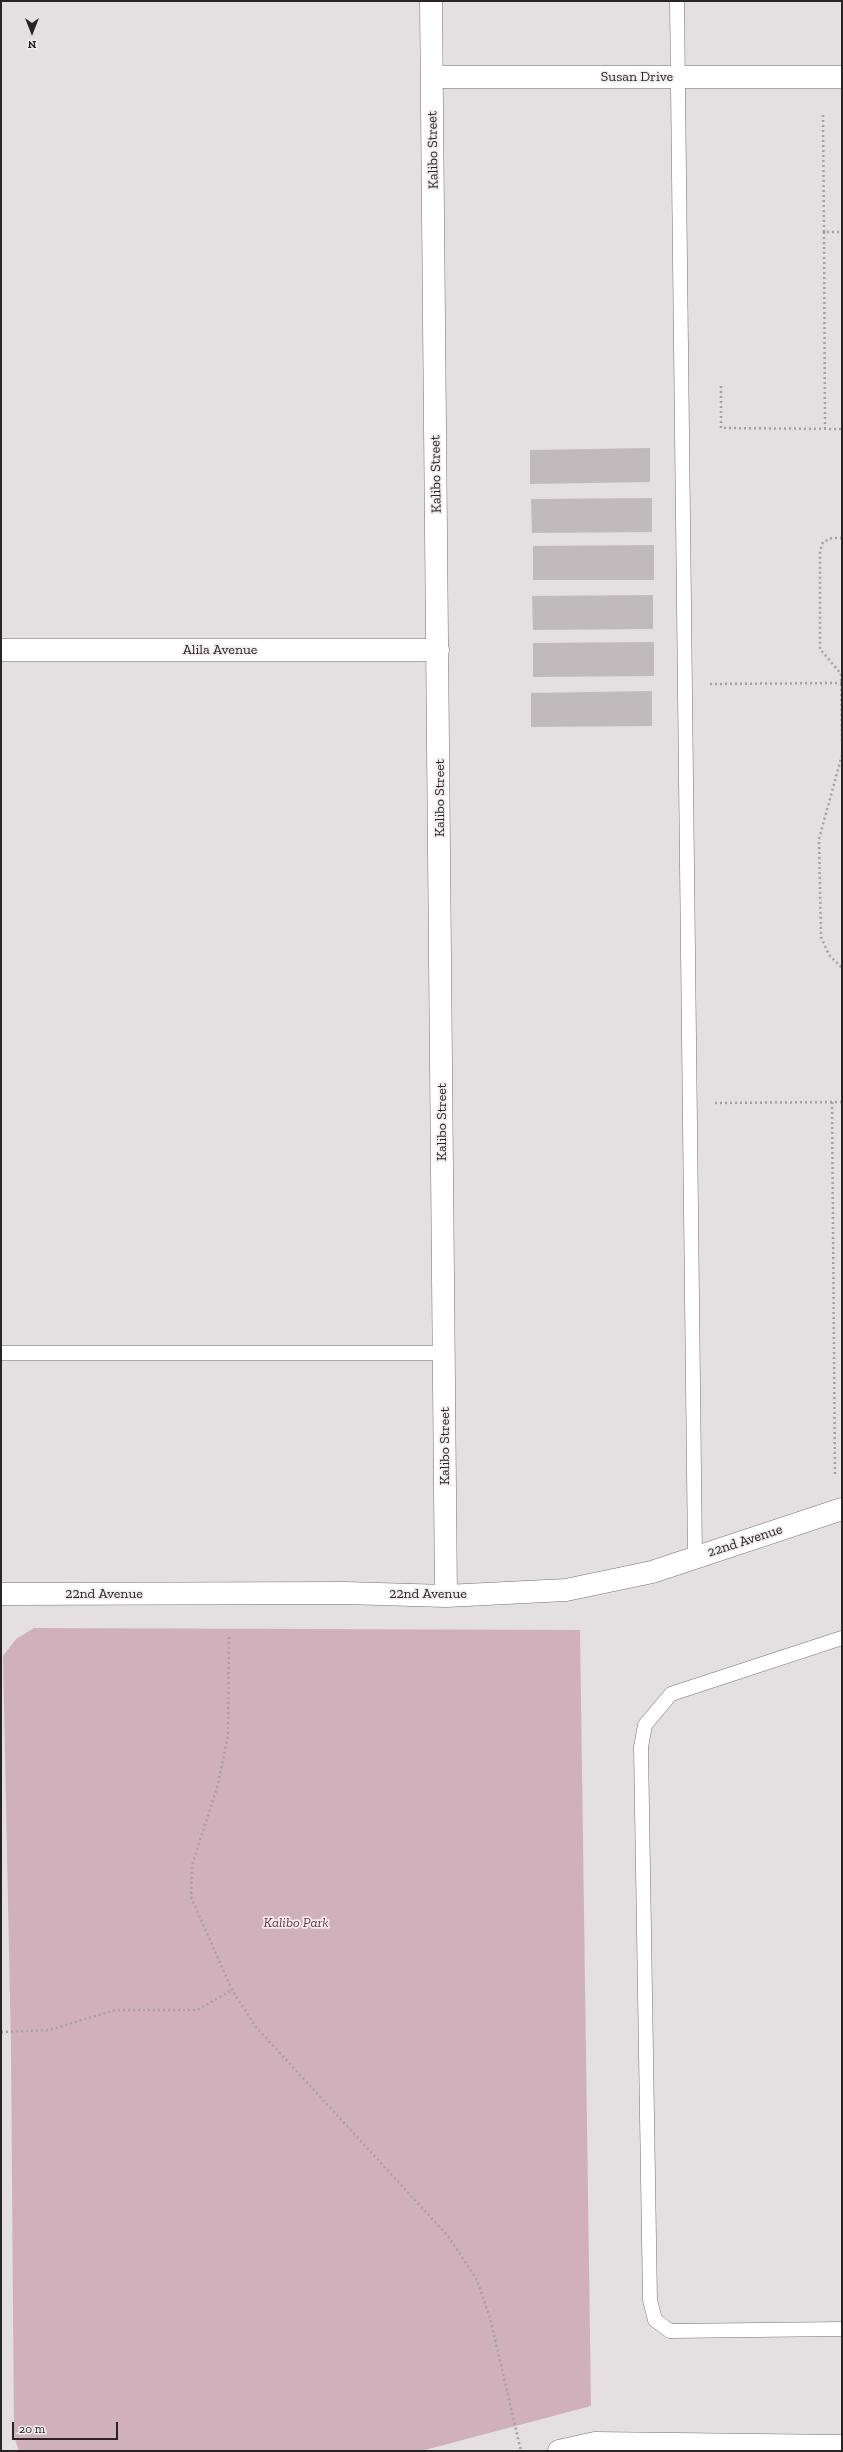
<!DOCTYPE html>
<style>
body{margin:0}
#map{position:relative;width:843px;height:2452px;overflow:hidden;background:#e4dfe0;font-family:"Zilla Slab",serif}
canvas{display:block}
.frame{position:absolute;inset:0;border:2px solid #272526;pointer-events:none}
.north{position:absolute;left:12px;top:12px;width:40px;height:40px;-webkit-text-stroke:3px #f2eced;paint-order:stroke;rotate:180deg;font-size:11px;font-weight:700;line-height:16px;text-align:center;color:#272526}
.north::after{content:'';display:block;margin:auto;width:14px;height:18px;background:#272526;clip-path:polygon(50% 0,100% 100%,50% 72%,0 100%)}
.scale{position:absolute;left:12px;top:2422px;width:106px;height:18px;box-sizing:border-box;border:2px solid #272526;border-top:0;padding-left:5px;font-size:12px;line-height:14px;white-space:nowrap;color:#272526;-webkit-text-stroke:3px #f2eced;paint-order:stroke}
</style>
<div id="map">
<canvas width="843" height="2452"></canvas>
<div class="frame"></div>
<div class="north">N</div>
<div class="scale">20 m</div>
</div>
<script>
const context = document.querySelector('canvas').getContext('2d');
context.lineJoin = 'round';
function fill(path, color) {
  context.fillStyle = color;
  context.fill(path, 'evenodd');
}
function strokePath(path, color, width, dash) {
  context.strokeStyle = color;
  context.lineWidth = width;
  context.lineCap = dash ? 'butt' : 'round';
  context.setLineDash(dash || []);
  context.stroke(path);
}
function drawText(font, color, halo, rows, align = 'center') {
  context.font = font + ' "Zilla Slab",serif';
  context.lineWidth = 3.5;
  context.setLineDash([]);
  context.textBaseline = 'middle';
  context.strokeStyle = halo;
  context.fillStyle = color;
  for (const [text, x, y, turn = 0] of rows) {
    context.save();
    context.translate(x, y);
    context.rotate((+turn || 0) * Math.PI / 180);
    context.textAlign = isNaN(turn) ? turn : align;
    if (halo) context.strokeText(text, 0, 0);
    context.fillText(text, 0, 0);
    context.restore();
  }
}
fill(new Path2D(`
 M34 1628 580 1630 591 2406 421 2451H19L14 2436 11 2049 3 1656 16 1639Z`), '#d0b1bb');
fill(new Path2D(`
 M650 448V482L530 484V450Z
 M652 498V532L532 533 531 499Z
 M654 545V580H533V546Z
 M653 595V629L533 630 532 596Z
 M654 642V676L533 677V643Z
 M652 691V726L531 727V693Z`), '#c0babc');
const service = new Path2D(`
 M677 1 695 1557
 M1 1353H444
 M842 1638 671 1694 645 1725 641 1747 650 2300 655 2320 670 2331 842 2329`);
const minor = new Path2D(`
 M431 1 446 1596
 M432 77H842
 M1 650H438
 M1 1594 345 1593 446 1596 566 1590 652 1572 842 1509
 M559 2451 595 2443 842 2446`);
strokePath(service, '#767172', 15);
strokePath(minor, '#767172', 23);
strokePath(new Path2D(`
 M823 115 824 232H842
 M824 232 825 428
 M721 386V428L842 429
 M842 538H832L823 542 820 551V649L842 675
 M841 674 842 744
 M710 684 841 683
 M842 755 819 839 821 937 829 955 842 968
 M832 1102 835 1476
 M715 1103 842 1102
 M229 1637 228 1736 217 1788 192 1865 191 1897 232 1990 256 2027 448 2236 477 2280 490 2318 521 2451
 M1 2032 49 2030 115 2010H197L232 1990`), '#a5a1a2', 2.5, [2, 3]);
strokePath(service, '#fff', 14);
strokePath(minor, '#fff', 22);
drawText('14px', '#272526', '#f2eced', [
 ["Susan Drive",637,77],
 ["Kalibo Street",433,150,-91],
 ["Kalibo Street",436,474,-91],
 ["Alila Avenue",220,650],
 ["Kalibo Street",440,798,-90],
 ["Kalibo Street",442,1122,-90],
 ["Kalibo Street",445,1446,-90],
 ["22nd Avenue",745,1541,-18],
 ["22nd Avenue",104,1594],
 ["22nd Avenue",428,1594]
]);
drawText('italic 14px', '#6c3249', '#f2eced', [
 ["Kalibo Park",296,1923]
]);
</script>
